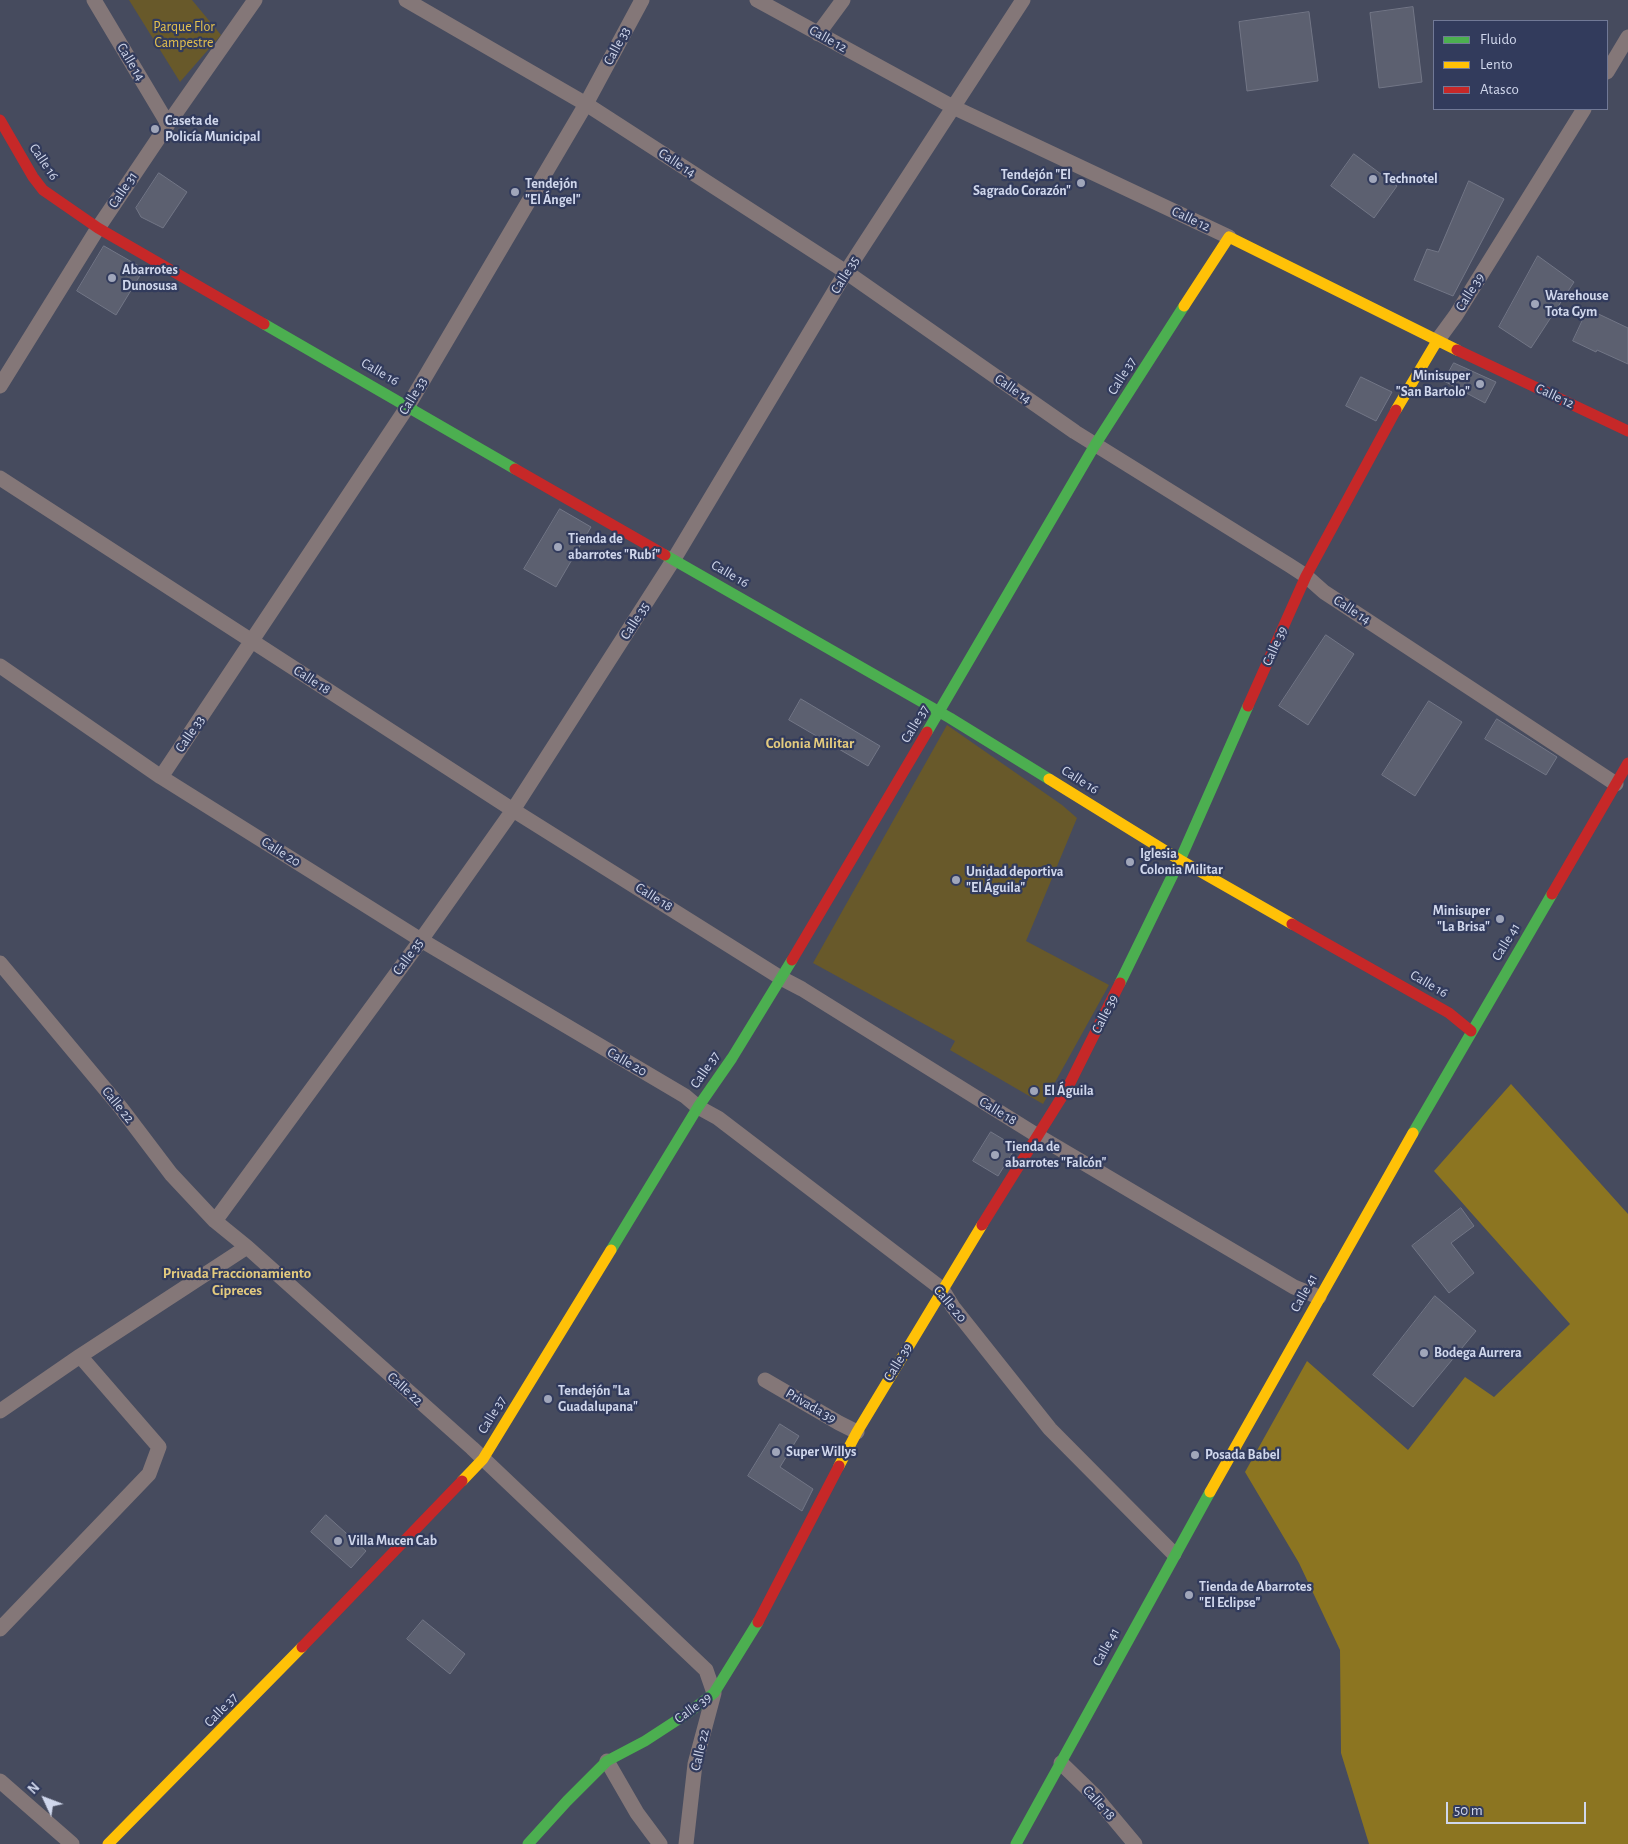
<!DOCTYPE html>
<meta charset="utf-8">
<style>
body{margin:0}
#map{position:relative;width:1628px;height:1844px;overflow:hidden;background:#464b5e;font-family:"Alegreya Sans",sans-serif}
canvas{display:block}
.legend{position:absolute;left:1433px;top:20px;width:175px;height:90px;box-sizing:border-box;background:#323b5c;border:1px solid #717996;margin:0;padding:6px 9px;list-style:none;font-size:15px;color:#d0d7ec}
.legend li{display:flex;align-items:center;gap:10px;height:25px}
.legend b{width:25px;border:1px solid #717996}
.north{position:absolute;left:20px;top:1774px;width:50px;height:50px;-webkit-text-stroke:4px #323b5c;paint-order:stroke;rotate:313deg;font-size:14px;font-weight:700;line-height:20px;text-align:center;color:#d0d7ec}
.north::after{content:'';display:block;margin:auto;width:18px;height:22px;background:#d0d7ec;clip-path:polygon(50% 0,100% 100%,50% 72%,0 100%)}
.scale{position:absolute;left:1446px;top:1802px;width:140px;height:22px;box-sizing:border-box;border:2px solid #d0d7ec;border-top:0;padding-left:6px;font-size:15px;line-height:18px;white-space:nowrap;color:#d0d7ec;-webkit-text-stroke:4px #323b5c;paint-order:stroke}
</style>
<div id="map">
<canvas width="1628" height="1844"></canvas>
<ul class="legend">
<li><b style="height:6px;background:#4caf50"></b>Fluido</li>
<li><b style="height:6px;background:#ffc107"></b>Lento</li>
<li><b style="height:6px;background:#c62828"></b>Atasco</li>
</ul>
<div class="north">N</div>
<div class="scale">50 m</div>
</div>
<script>
const context = document.querySelector('canvas').getContext('2d');
context.lineJoin = 'round';
function fill(path, color) {
  context.fillStyle = color;
  context.fill(path, 'evenodd');
}
function strokePath(path, color, width, dash) {
  context.strokeStyle = color;
  context.lineWidth = width;
  context.lineCap = dash ? 'butt' : 'round';
  context.setLineDash(dash || []);
  context.stroke(path);
}
function drawText(font, color, halo, rows, align = 'center') {
  context.font = font + ' "Alegreya Sans",sans-serif';
  context.lineWidth = 4.5;
  context.setLineDash([]);
  context.textBaseline = 'middle';
  context.strokeStyle = halo;
  context.fillStyle = color;
  for (const [text, x, y, turn = 0] of rows) {
    context.save();
    context.translate(x, y);
    context.rotate((+turn || 0) * Math.PI / 180);
    context.textAlign = isNaN(turn) ? turn : align;
    if (halo) context.strokeText(text, 0, 0);
    context.fillText(text, 0, 0);
    context.restore();
  }
}
fill(new Path2D(`
 M129 0H192L221 35 180 82Z
 M947 725 1062 805 1077 818 1026 941 1109 985 1043 1104 950 1050 955 1041 813 963Z`), '#68592a');
fill(new Path2D(`
 M1511 1084 1628 1214V1844H1369L1341 1753 1340 1650 1299 1563 1245 1472 1307 1361 1408 1450 1465 1377 1494 1397 1570 1324 1434 1171Z`), '#8c7521');
const building = new Path2D(`
 M1413 7 1422 82 1379 88 1370 13Z
 M1309 12 1318 81 1247 91 1239 22Z
 M1354 154 1397 186 1374 218 1331 186Z
 M159 173 187 192 163 228 141 217 136 208Z
 M1469 181 1504 199 1453 296 1414 280 1427 249 1438 252Z
 M104 246 144 269 116 315 77 291Z
 M1538 256 1574 282 1531 348 1499 327Z
 M1588 309 1628 328V364L1597 350 1596 352 1573 341Z
 M1454 363 1496 382 1485 403 1444 381Z
 M1361 377 1392 392 1376 421 1346 406Z
 M560 509 591 527 556 587 524 569Z
 M1326 635 1354 654 1308 725 1279 706Z
 M801 699 880 746 868 766 789 720Z
 M1429 701 1462 722 1415 796 1382 775Z
 M1497 719 1557 757 1546 775 1485 739Z
 M991 1132 1016 1147 998 1176 973 1161Z
 M1461 1208 1474 1226 1451 1243 1474 1273 1449 1293 1412 1246Z
 M1435 1296 1476 1331 1413 1407 1373 1375Z
 M780 1424 799 1436 780 1467 813 1489 802 1511 748 1476Z
 M326 1515 366 1551 351 1568 311 1532Z
 M423 1620 465 1654 450 1674 407 1639Z`);
fill(building, '#5c6070');
strokePath(building, '#727686', 1);
strokePath(new Path2D(`
 M94 0 168 124
 M406 0 586 104 846 272 1075 432 1289 565 1306 576 1324 592 1616 784
 M757 0 953 107 1229 237
 M818 34 843 0
 M1607 72 1628 37
 M1437 341 1456 315 1584 109
 M0 386 98 228 168 124 255 0
 M0 478 513 810 781 978 802 989 1038 1136 1294 1287 1319 1297
 M0 666 161 777 421 940 685 1096 698 1107 718 1118 942 1289 953 1307 1050 1429 1174 1554
 M161 777 408 406 586 104 642 0
 M0 963 121 1108 171 1174 215 1221 247 1247 472 1448 706 1670 714 1693 695 1764 686 1844
 M215 1221 421 940 513 810 674 559 846 272 1023 0
 M765 1380 839 1423 857 1432
 M0 1411 80 1356 247 1247
 M0 1629 149 1474 159 1447 80 1356
 M607 1761 637 1813 660 1844
 M1061 1763 1094 1795 1135 1844
 M0 1781 72 1844`), '#847778', 15);
strokePath(new Path2D(`
 M264 324 515 469
 M665 555 950 718 1049 779
 M927 732 1095 445 1184 306
 M1120 983 1180 860 1248 706
 M1413 1133 1552 894
 M611 1250 698 1107 732 1058 792 960
 M528 1844 567 1801 607 1761 645 1741 688 1713 714 1693 758 1622
 M1016 1844 1210 1492`), '#4caf50', 11);
strokePath(new Path2D(`
 M1184 306 1229 237 1457 350
 M1396 410 1437 341
 M1049 779 1180 860 1292 924
 M839 1466 857 1432 982 1225
 M462 1481 483 1459 611 1250
 M1210 1492 1413 1133
 M108 1844 302 1647`), '#ffc107', 11);
strokePath(new Path2D(`
 M0 120 33 177 43 190 98 228 264 324
 M1457 350 1628 431
 M515 469 665 555
 M1248 706 1306 576 1396 410
 M1552 894 1628 763
 M1292 924 1449 1013 1471 1031
 M792 960 927 732
 M982 1225 1068 1087 1120 983
 M758 1622 839 1466
 M302 1647 462 1481`), '#c62828', 11);
for (const [x, y, r, color] of [
 [155,129,5,"#a0a6ba"],
 [1373,179,5,"#a0a6ba"],
 [1081,183,5,"#a0a6ba"],
 [515,192,5,"#a0a6ba"],
 [112,278,5,"#a0a6ba"],
 [1535,304,5,"#a0a6ba"],
 [1480,384,5,"#a0a6ba"],
 [558,547,5,"#a0a6ba"],
 [1130,862,5,"#a0a6ba"],
 [956,880,5,"#a0a6ba"],
 [1500,919,5,"#a0a6ba"],
 [1034,1091,5,"#a0a6ba"],
 [995,1155,5,"#a0a6ba"],
 [1424,1353,5,"#a0a6ba"],
 [548,1399,5,"#a0a6ba"],
 [776,1452,5,"#a0a6ba"],
 [1195,1455,5,"#a0a6ba"],
 [338,1541,5,"#a0a6ba"],
 [1189,1595,5,"#a0a6ba"]
]) {
  const dot = new Path2D();
  dot.arc(x, y, r, 0, 2 * Math.PI);
  context.fillStyle = color;
  context.fill(dot);
  strokePath(dot, '#323b5c', 2);
}
drawText('14px', '#e6c24d', '#323b5c', [
 ["Parque Flor",184,27],
 ["Campestre",184,43]
]);
drawText('14px', '#d0d7ec', '#323b5c', [
 ["Calle 12",828,39,29],
 ["Calle 33",617,46,-62],
 ["Calle 14",131,62,59],
 ["Calle 16",44,162,56],
 ["Calle 14",677,163,33],
 ["Calle 31",123,190,-56],
 ["Calle 12",1191,219,25],
 ["Calle 35",845,275,-58],
 ["Calle 39",1470,292,-58],
 ["Calle 16",380,372,30],
 ["Calle 37",1122,376,-58],
 ["Calle 14",1013,389,35],
 ["Calle 33",413,396,-59],
 ["Calle 12",1555,396,25],
 ["Calle 16",730,574,30],
 ["Calle 14",1352,610,33],
 ["Calle 35",635,621,-57],
 ["Calle 39",1275,646,-66],
 ["Calle 18",312,680,33],
 ["Calle 37",915,724,-59],
 ["Calle 33",190,734,-56],
 ["Calle 16",1080,780,32],
 ["Calle 20",281,852,32],
 ["Calle 18",654,897,32],
 ["Calle 41",1506,942,-59],
 ["Calle 35",408,957,-54],
 ["Calle 16",1429,984,30],
 ["Calle 39",1105,1014,-63],
 ["Calle 20",627,1062,30],
 ["Calle 37",705,1070,-56],
 ["Calle 22",118,1105,51],
 ["Calle 18",998,1111,31],
 ["Calle 41",1304,1293,-61],
 ["Calle 20",950,1304,50],
 ["Calle 39",898,1362,-59],
 ["Calle 22",405,1389,42],
 ["Privada 39",811,1406,30],
 ["Calle 37",492,1415,-59],
 ["Calle 41",1106,1647,-61],
 ["Calle 39",693,1708,-36],
 ["Calle 37",221,1710,-46],
 ["Calle 22",700,1750,-77],
 ["Calle 18",1099,1803,48]
]);
drawText('bold 14px', '#d0d7ec', '#323b5c', [
 ["Caseta de",165,121],
 ["Policía Municipal",165,137],
 ["Tendejón \"El",1071,175,"right"],
 ["Sagrado Corazón\"",1071,191,"right"],
 ["Technotel",1383,179],
 ["Tendejón",525,184],
 ["\"El Ángel\"",525,200],
 ["Abarrotes",122,270],
 ["Dunosusa",122,286],
 ["Warehouse",1545,296],
 ["Tota Gym",1545,312],
 ["Minisuper",1470,376,"right"],
 ["\"San Bartolo\"",1470,392,"right"],
 ["Tienda de",568,539],
 ["abarrotes \"Rubí\"",568,555],
 ["Iglesia",1140,854],
 ["Colonia Militar",1140,870],
 ["Unidad deportiva",966,872],
 ["\"El Águila\"",966,888],
 ["Minisuper",1490,911,"right"],
 ["\"La Brisa\"",1490,927,"right"],
 ["El Águila",1044,1091],
 ["Tienda de",1005,1147],
 ["abarrotes \"Falcón\"",1005,1163],
 ["Bodega Aurrera",1434,1353],
 ["Tendejón \"La",558,1391],
 ["Guadalupana\"",558,1407],
 ["Super Willys",786,1452],
 ["Posada Babel",1205,1455],
 ["Villa Mucen Cab",348,1541],
 ["Tienda de Abarrotes",1199,1587],
 ["\"El Eclipse\"",1199,1603]
], 'left');
drawText('bold 15px', '#e3ca7e', '#323b5c', [
 ["Colonia Militar",810,743],
 ["Privada Fraccionamiento",237,1273],
 ["Cipreces",237,1290]
]);
</script>
